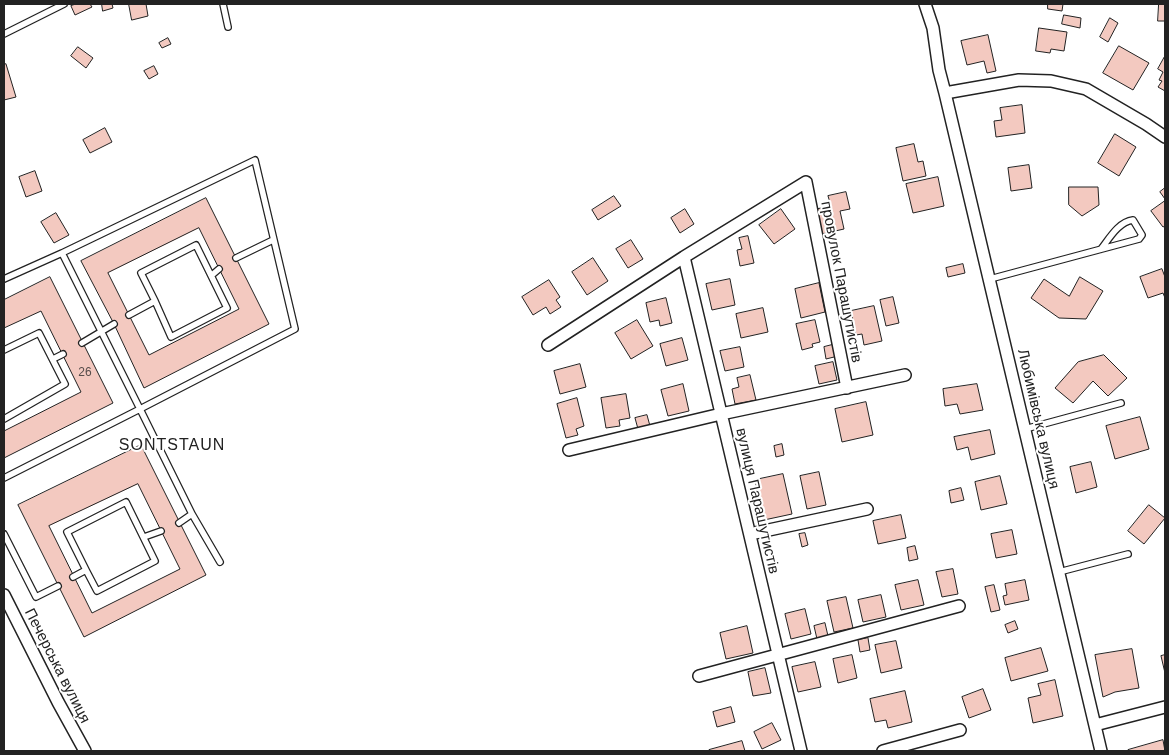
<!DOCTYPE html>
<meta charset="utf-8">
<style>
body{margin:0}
#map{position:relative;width:1169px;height:755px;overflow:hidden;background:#fff;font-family:Arial,sans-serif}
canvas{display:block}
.frame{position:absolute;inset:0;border:5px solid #222;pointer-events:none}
</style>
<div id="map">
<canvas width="1169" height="755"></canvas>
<div class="frame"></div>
</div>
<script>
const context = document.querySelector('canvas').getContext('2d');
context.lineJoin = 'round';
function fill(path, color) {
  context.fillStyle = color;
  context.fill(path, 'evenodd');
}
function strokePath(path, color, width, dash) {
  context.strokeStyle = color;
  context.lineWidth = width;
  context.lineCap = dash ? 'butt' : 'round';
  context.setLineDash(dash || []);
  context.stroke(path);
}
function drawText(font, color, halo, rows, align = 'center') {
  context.font = font + ' Arial,sans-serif';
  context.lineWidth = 4;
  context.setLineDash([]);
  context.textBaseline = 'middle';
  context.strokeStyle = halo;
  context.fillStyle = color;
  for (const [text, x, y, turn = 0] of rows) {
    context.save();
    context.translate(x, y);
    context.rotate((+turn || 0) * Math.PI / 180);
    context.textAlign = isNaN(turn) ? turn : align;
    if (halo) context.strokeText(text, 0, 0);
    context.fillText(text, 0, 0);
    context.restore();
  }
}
const building = new Path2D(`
 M76 4H90L92 7 75 15 71 6Z
 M102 4H112L113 8 103 11Z
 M129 4H146L148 16 132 20Z
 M1048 4H1063L1062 11 1048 9Z
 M1159 4H1165V21H1158Z
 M1064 15 1081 18 1080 28 1062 24Z
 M1110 18 1118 23 1108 42 1100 37Z
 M1039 28 1067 32 1064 51 1051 49 1050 53 1036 51Z
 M988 35 996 71 987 73 984 61 967 65 961 41Z
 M168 38 171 44 162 48 159 43Z
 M1119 46 1149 63 1133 90 1103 73Z
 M78 47 93 58 86 68 71 56Z
 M1165 56V91L1158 87 1162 81 1159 80 1163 72 1158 69Z
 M6 64 16 97 4 100V65Z
 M154 66 158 74 149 79 144 71Z
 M1022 105 1025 133 996 137 994 121 1002 120 1000 108Z
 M105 128 112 142 90 153 83 140Z
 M1115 134 1136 147 1119 176 1098 163Z
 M914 144 918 162 923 161 926 176 903 181 896 148Z
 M1029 165 1032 188 1011 191 1008 168Z
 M35 171 42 191 26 197 19 177Z
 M938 177 944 206 913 213 906 184Z
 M1069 187H1098L1099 205 1082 216 1069 205Z
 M1165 188V199L1160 192Z
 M846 192 850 209 840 211 844 229 822 234 816 209 831 206 828 196Z
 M614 196 621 206 598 220 592 210Z
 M206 198 269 324 144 388 114 324 81 261ZM199 228 239 309 149 355 108 273Z
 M1165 201V226L1163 227 1151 211Z
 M685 209 694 224 680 233 671 218Z
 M781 209 795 229 774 244 759 225Z
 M56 213 69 235 54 243 41 222Z
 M748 236 754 263 740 266 737 250 742 249 739 238Z
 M631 240 643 259 628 268 616 249Z
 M593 258 608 281 587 295 572 272Z
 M963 264 965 273 948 277 946 268Z
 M1162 269 1165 277V298L1163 293 1148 298 1140 277Z
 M50 277 113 403 4 458V431L81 392 41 311 4 328V300Z
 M1080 277 1103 291 1086 319 1059 318 1031 298 1044 279 1069 296Z
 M730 279 735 305 712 310 706 284Z
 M549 280 560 297 556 300 561 307 550 314 546 307 533 315 522 297Z
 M819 283 825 312 801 318 795 289Z
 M893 297 899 323 886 326 880 300Z
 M666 298 672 323 660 326 659 320 650 322 646 303Z
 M874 306 882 341 864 345 862 334 856 335 851 311Z
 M763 308 768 332 741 338 736 314Z
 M637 320 653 346 631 359 615 333Z
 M815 320 820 342 812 344 813 347 802 350 796 324Z
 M682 338 688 360 666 366 660 344Z
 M836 344 838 356 826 359 824 347Z
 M740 347 744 367 725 371 720 351Z
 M1104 355 1127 378 1108 396 1093 381 1073 403 1055 388 1078 362Z
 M833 362 837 380 819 384 815 366Z
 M580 364 586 387 560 394 554 371Z
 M750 375 756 400 735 404 732 389 739 387 737 378Z
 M683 384 689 411 668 416 661 390Z
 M977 384 983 410 960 414 957 404 945 406 943 389Z
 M626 394 630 418 619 420 620 426 606 428 601 398Z
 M577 398 584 426 576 429 578 435 566 438 557 404Z
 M866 402 873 435 842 442 835 409Z
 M647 415 650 426 638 429 635 418Z
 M1140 417 1149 449 1115 459 1106 426Z
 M990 430 995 454 971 460 968 447 957 450 954 437Z
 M782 444 784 455 776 457 774 446Z
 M141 445 206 575 84 637 18 505ZM138 484 180 569 92 613 49 526Z
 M1091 462 1097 487 1076 493 1070 467Z
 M819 472 826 505 807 509 800 476Z
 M783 474 792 514 764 520 755 480Z
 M1000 476 1007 504 981 510 975 482Z
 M961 488 964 500 951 503 949 491Z
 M1149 505 1165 518 1144 544 1128 531Z
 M901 515 906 538 878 544 873 521Z
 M1012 530 1017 554 996 558 991 534Z
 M805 533 808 545 802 547 799 534Z
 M915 546 918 559 909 561 907 548Z
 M953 569 958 594 942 597 936 572Z
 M918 580 924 605 901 610 895 585Z
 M1025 580 1029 600 1005 605 1003 596 1007 595 1005 584Z
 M994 585 1000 610 991 612 985 587Z
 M881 595 886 617 863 622 858 600Z
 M846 597 853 628 834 632 827 601Z
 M805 609 811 634 791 639 785 614Z
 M1015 621 1018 629 1008 633 1005 625Z
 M825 623 828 636 817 639 814 626Z
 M747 626 753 653 726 659 720 633Z
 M868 638 870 650 860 652 858 640Z
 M896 641 902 668 881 673 875 645Z
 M1041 648 1048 671 1011 681 1005 658Z
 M1132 649 1139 688 1115 692 1103 697 1095 655Z
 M852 655 857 678 838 683 833 659Z
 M1165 655V673L1161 656Z
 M815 662 821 687 798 692 792 667Z
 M765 668 771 693 753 696 748 672Z
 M1055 680 1063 716 1033 723 1028 698 1041 695 1038 684Z
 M983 689 991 710 969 718 962 697Z
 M905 691 912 722 888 728 886 720 875 722 870 699Z
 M731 707 735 722 717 727 713 712Z
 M772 723 781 740 762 749 754 732Z
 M1163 740 1165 751H1128V750Z
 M742 741 745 751H709V750Z`);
fill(building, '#f3c9c0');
strokePath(building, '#222', 1);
const service = new Path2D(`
 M223 4 228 27
 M4 34 64 4
 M62 253 255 160 295 329 140 409 192 514 179 523
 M236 258 273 240
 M212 275 219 269
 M4 279 62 253 140 409 4 478
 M990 279 1139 239 1142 235 1133 220C1118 222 1109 239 1101 249
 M129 315 155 301 141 273 196 245 227 308 171 337 155 301
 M82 343 114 324
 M4 350 39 333 65 384 4 419
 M53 359 63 354
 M1025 429 1121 403
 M192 514 220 562
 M4 534 36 597 58 586
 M144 537 161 531
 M1059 572 1128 554
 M73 577 86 570 67 532 126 502 155 561 97 591 86 570`);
const minor = new Path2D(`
 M925 4 933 28 939 70 945 93 1101 751
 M945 93 1019 80 1051 81 1086 89 1146 124 1165 137
 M684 257 801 751
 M548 345 684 257 806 182 847 388
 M569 450 721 414 905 375
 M750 534 867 509
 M4 595 58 702 85 751
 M699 676 959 606
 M1095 725 1165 707
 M883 751 960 730`);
strokePath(service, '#222', 8);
strokePath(minor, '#222', 14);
strokePath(service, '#fff', 5.5);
strokePath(minor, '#fff', 11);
drawText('12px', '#564c4a', null, [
 ["26",85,373]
]);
drawText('15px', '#222', '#fff', [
 ["провулок Парашутистів",841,282,79],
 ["Любимівська вулиця",1038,419,77],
 ["вулиця Парашутистів",757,501,77],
 ["Печерська вулиця",57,666,63]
]);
context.letterSpacing = '1px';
drawText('16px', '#222', '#fff', [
 ["SONTSTAUN",172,446]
]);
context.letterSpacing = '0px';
</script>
